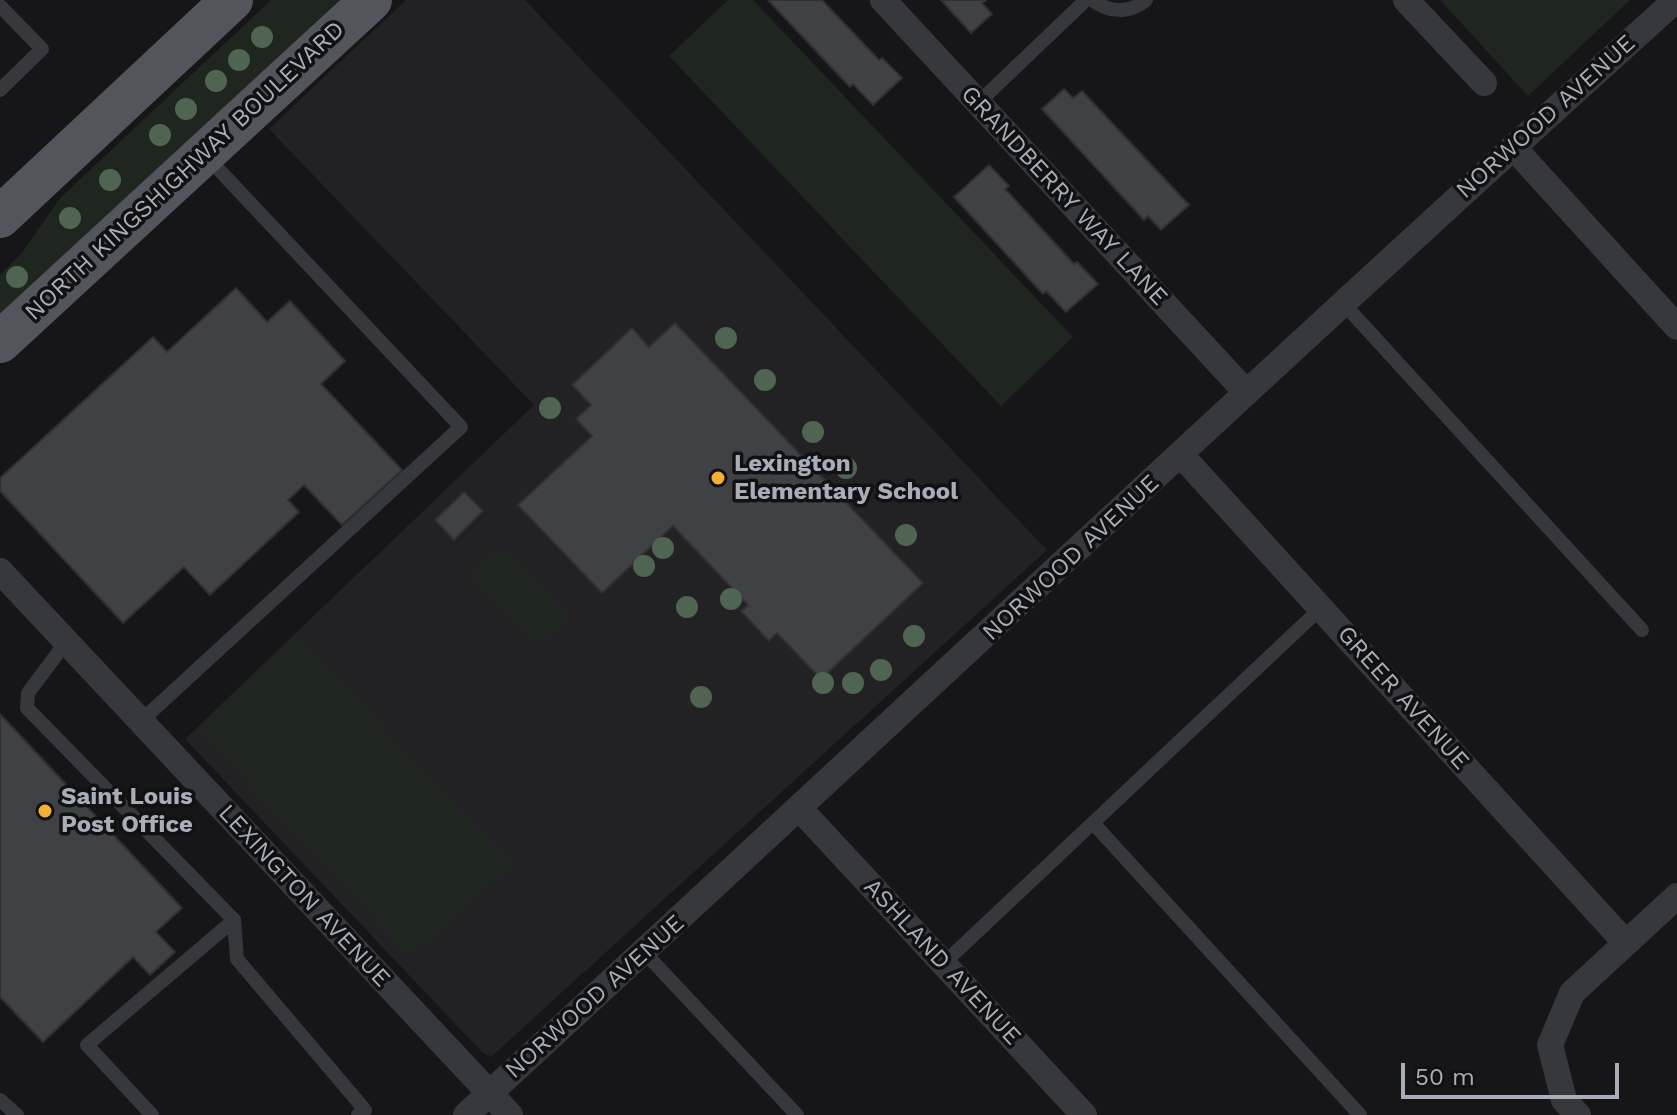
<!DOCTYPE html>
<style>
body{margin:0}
#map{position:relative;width:1677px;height:1115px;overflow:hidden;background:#161618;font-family:"Work Sans",sans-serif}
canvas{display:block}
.scale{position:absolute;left:1401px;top:1063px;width:218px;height:36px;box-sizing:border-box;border:4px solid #a8adb8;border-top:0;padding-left:10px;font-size:24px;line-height:28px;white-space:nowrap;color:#a8adb8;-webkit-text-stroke:6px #111113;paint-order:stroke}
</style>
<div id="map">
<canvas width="1677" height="1115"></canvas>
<div class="scale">50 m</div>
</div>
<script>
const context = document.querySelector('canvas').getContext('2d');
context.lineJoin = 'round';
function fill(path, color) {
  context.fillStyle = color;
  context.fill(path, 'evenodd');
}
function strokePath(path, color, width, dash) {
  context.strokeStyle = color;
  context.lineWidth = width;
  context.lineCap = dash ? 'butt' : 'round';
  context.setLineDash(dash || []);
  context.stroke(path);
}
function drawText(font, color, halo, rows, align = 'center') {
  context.font = font + ' "Work Sans",sans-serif';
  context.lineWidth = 7;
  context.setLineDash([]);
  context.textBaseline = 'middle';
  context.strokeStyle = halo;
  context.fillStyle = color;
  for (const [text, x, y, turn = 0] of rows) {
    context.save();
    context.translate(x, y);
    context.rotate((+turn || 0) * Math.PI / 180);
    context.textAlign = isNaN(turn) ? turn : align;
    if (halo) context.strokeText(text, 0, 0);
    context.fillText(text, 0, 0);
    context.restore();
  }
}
fill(new Path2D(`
 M406 0H525L1047 550 491 1057 482 1052 185 739 534 405 269 129Z`), '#222225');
fill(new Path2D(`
 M271 0H339L0 319V275L22 253 60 198Z
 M728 0H753L1073 337 1001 406 669 56Z
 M1440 0H1630L1528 96Z
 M506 551 568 616 538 644 471 574 488 558Z
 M296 637 511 865 410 954 200 731Z`), '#1e261f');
const building = new Path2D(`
 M768 0H822L879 60 882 58 902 78 873 105 853 84 850 87Z
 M941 0H986L982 3 992 14 971 33Z
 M1064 89 1073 98 1082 91 1189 205 1161 230 1148 216 1144 220 1042 109Z
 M989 165 1009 186 1005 189 1074 264 1077 262 1098 284 1066 312 1046 291 1043 294 954 197Z
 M236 288 267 322 290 301 345 361 321 384 402 470 342 525 304 485 288 500 299 512 210 595 184 567 123 623 0 491V478L153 337 167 352Z
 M675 323 923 583 821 679 777 633 769 641 741 611 748 605 673 526 602 593 518 505 592 436 576 419 591 405 572 385 632 328 649 347Z
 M464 492 483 511 454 540 435 520Z
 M0 714 182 908 156 932 175 952 150 975 133 957 43 1042 0 997Z`);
fill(building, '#404145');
strokePath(building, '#303034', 2);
strokePath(new Path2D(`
 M1092 0C1109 13 1130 14 1146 0
 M0 6 42 49 0 90
 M978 103 1086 0
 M1343 303 1642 630
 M66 642 28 693 27 708 234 920 237 959 365 1110 358 1115
 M141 721 461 427 206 156
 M1093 823 1360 1115
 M644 952 797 1115
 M943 964 1321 608
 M0 1100 17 1115
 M152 1115 87 1045 234 920`), '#37383d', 14);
strokePath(new Path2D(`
 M883 0 1246 392
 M1406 0 1484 83
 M1513 147 1677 327
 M1181 455 1624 941
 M0 571 510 1115
 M800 809 1084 1115
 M466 1115C870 744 1269 367 1676 0
 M1578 1115 1564 1100 1550 1045 1572 993 1677 896`), '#37383d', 26);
strokePath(new Path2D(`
 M0 217 232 0
 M0 342 371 0`), '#53555c', 42);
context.fillStyle = '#506452';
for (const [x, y] of [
 [262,37],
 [239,60],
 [216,81],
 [186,109],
 [160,135],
 [110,180],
 [70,218],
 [17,277],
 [726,338],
 [765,380],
 [550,408],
 [813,432],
 [846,468],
 [906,535],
 [663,548],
 [644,566],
 [731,599],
 [687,607],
 [914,636],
 [881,670],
 [823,683],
 [853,683],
 [701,697]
]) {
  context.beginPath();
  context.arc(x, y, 11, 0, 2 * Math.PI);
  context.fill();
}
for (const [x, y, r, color] of [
 [718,478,8,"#f2b134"],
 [45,811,8,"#f2b134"]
]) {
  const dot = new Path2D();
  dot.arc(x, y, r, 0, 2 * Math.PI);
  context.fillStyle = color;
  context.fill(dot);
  strokePath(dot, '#111113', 3);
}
drawText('24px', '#a8adb8', '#111113', [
 ["NORWOOD AVENUE",1546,117,-42],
 ["NORTH KINGSHIGHWAY BOULEVARD",185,171,-43],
 ["GRANDBERRY WAY LANE",1064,196,47],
 ["NORWOOD AVENUE",1071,558,-43],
 ["GREER AVENUE",1403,698,48],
 ["LEXINGTON AVENUE",304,896,47],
 ["ASHLAND AVENUE",942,962,47],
 ["NORWOOD AVENUE",595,997,-42]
]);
drawText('bold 24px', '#a8adb8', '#111113', [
 ["Lexington",734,464],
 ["Elementary School",734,492],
 ["Saint Louis",61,797],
 ["Post Office",61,825]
], 'left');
</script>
